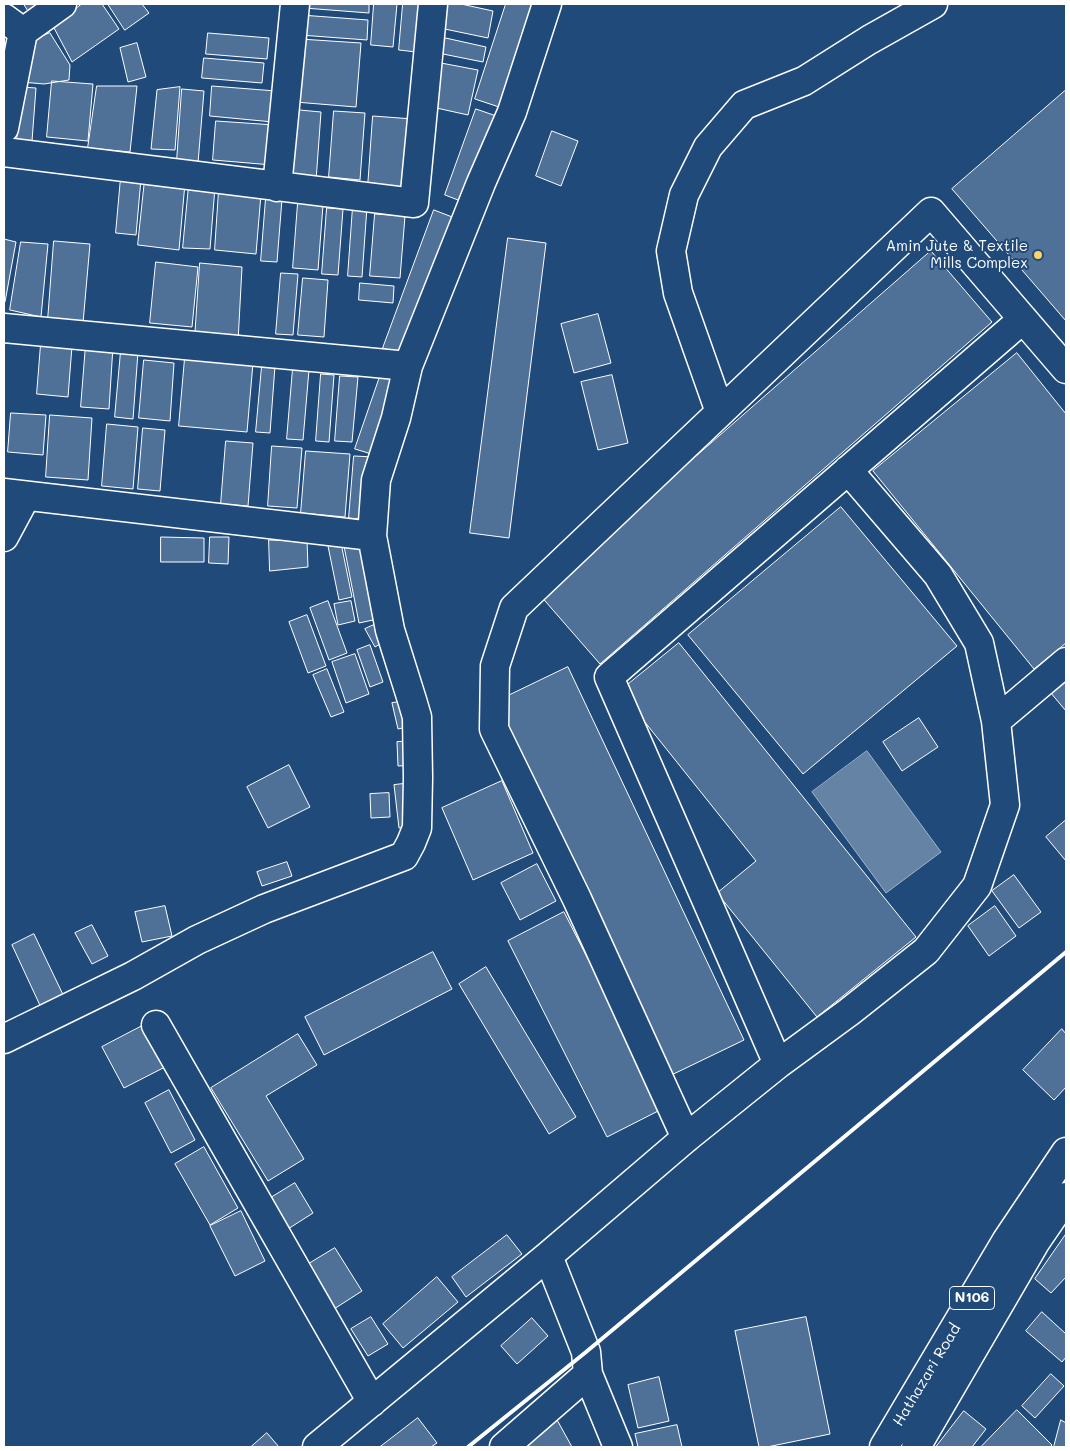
<!DOCTYPE html>
<style>
body{margin:0}
#map{position:relative;width:1070px;height:1451px;overflow:hidden;background:#1f4a7a;font-family:Mali,sans-serif}
canvas{display:block}
.frame{position:absolute;inset:0;border:5px solid #fff;pointer-events:none}
</style>
<div id="map">
<canvas width="1070" height="1451"></canvas>
<div class="frame"></div>
</div>
<script>
const context = document.querySelector('canvas').getContext('2d');
context.lineJoin = 'round';
function fill(path, color) {
  context.fillStyle = color;
  context.fill(path, 'evenodd');
}
function strokePath(path, color, width, dash) {
  context.strokeStyle = color;
  context.lineWidth = width;
  context.lineCap = dash ? 'butt' : 'round';
  context.setLineDash(dash || []);
  context.stroke(path);
}
function drawText(font, color, halo, rows, align = 'center') {
  context.font = font + ' Mali,sans-serif';
  context.lineWidth = 4;
  context.setLineDash([]);
  context.textBaseline = 'middle';
  context.strokeStyle = halo;
  context.fillStyle = color;
  for (const [text, x, y, turn = 0] of rows) {
    context.save();
    context.translate(x, y);
    context.rotate((+turn || 0) * Math.PI / 180);
    context.textAlign = isNaN(turn) ? turn : align;
    if (halo) context.strokeText(text, 0, 0);
    context.fillText(text, 0, 0);
    context.restore();
  }
}
const water = new Path2D(`
 M867 751 941 852 886 893 812 792Z`);
fill(water, '#6583a4');
strokePath(water, '#a3b5c8', 1);
const building = new Path2D(`
 M24 4H52L32 17Z
 M82 4H102L119 29 72 62 53 26Z
 M108 4H142L149 13 125 30Z
 M304 4H369V13L304 8Z
 M374 4H397L393 47 371 45Z
 M403 4H429L425 53 399 50Z
 M440 4H461L493 11 488 38 435 27Z
 M506 4H543L511 111 475 99Z
 M301 15 368 20 367 40 300 35Z
 M50 33 70 65 69 80 44 84 22 82 25 43Z
 M208 33 269 38 267 59 206 54Z
 M441 37 486 47 483 62 438 53Z
 M300 39 361 43 356 107 295 102Z
 M137 43 146 77 128 82 120 48Z
 M204 58 264 63 262 83 202 78Z
 M441 63 478 70 468 115 432 107Z
 M52 81 93 84 88 141 47 137Z
 M97 86H137L130 152 88 148Z
 M212 86 276 91 273 122 210 116Z
 M22 87 36 88 32 141 17 140Z
 M180 87 175 150 151 149 157 90Z
 M182 89 204 91 198 163 177 161Z
 M1066 90V321L952 189Z
 M289 109 321 112 316 181 284 178Z
 M476 109 502 118 471 205 445 195Z
 M334 111 365 113 360 180 329 177Z
 M373 116 413 119 407 190 368 187Z
 M216 121 275 125 272 165 213 160Z
 M552 131 578 141 561 186 536 176Z
 M121 177 141 179 136 235 116 233Z
 M145 179 185 183 179 250 138 245Z
 M189 185 215 187 210 249 183 248Z
 M219 190 261 194 256 254 215 250Z
 M266 198 282 199 277 262 261 261Z
 M298 203 323 205 318 270 293 268Z
 M353 206 367 207 362 277 348 276Z
 M327 208 343 209 338 275 322 274Z
 M434 210 460 220 410 357 383 348Z
 M375 214 405 216 400 278 370 276Z
 M508 238 546 243 509 538 470 533Z
 M4 239 16 242 5 302 4 301Z
 M54 241 90 244 83 323 48 320Z
 M21 242 48 244 41 317 10 310Z
 M931 251 992 322 600 664 539 594Z
 M156 262 198 267 192 327 150 323Z
 M200 263 242 267 238 342 195 338Z
 M281 273 298 274 293 335 276 334Z
 M303 278 328 280 324 337 298 335Z
 M360 283 394 286 393 303 359 300Z
 M598 314 611 363 574 373 561 324Z
 M41 344 72 346 68 397 37 394Z
 M86 344 113 346 109 409 81 407Z
 M121 351 138 352 133 419 115 417Z
 M1017 353 1066 414V643L1034 669 873 471Z
 M185 358 253 363 247 432 179 426Z
 M144 360 174 363 170 421 139 418Z
 M384 365 406 373 378 456 355 449Z
 M262 366H275L270 433 256 432Z
 M293 368 309 370 303 440 287 439Z
 M321 374 334 375 329 442 316 441Z
 M612 375 628 443 598 450 581 382Z
 M340 376 358 377 352 442 335 441Z
 M11 413 46 415 43 455 8 452Z
 M50 415 92 418 88 480 46 477Z
 M107 424 138 427 133 489 102 486Z
 M143 428 165 430 160 491 138 489Z
 M226 441 253 443 248 506 221 504Z
 M272 446 302 448 297 508 268 506Z
 M306 451 350 454 345 517 301 513Z
 M354 456 374 457 369 520 349 518Z
 M841 507 957 646 803 774 688 635Z
 M161 537 204 538V562H161Z
 M210 537H229L228 564 209 563Z
 M269 540 307 541 308 567 270 571Z
 M371 541 387 617 359 623 344 546Z
 M341 543 352 597 339 600 328 546Z
 M328 601 347 653 329 660 310 608Z
 M351 601 355 621 338 625 334 604Z
 M307 615 326 666 308 673 289 622Z
 M376 624 385 641 375 647 365 629Z
 M679 643 916 937 817 1017 717 893 756 861 620 691Z
 M370 645 383 682 370 687 357 650Z
 M355 654 369 694 346 703 332 662Z
 M568 667 744 1040 659 1081 483 708Z
 M327 669 344 712 331 717 313 675Z
 M1066 677V711L1050 692Z
 M409 701 416 725 398 729 392 703Z
 M919 718 938 747 902 771 883 742Z
 M416 741 417 765 398 766 397 742Z
 M289 765 310 807 268 828 247 787Z
 M502 781 533 853 473 880 442 808Z
 M412 783 416 826 399 828 394 785Z
 M389 793 390 817 371 818 370 794Z
 M1066 820V861L1046 837Z
 M287 862 292 876 262 886 257 872Z
 M537 864 556 901 520 920 501 883Z
 M1014 875 1041 912 1019 928 992 891Z
 M165 906 172 936 142 942 135 912Z
 M995 906 1016 936 989 956 968 926Z
 M564 912 664 1108 607 1137 508 941Z
 M92 925 108 956 92 964 75 933Z
 M34 934 67 1003 44 1014 12 945Z
 M433 952 452 989 324 1055 305 1017Z
 M486 967 576 1117 549 1134 459 984Z
 M144 1025 165 1067 124 1088 102 1047Z
 M1062 1029 1066 1034V1087L1054 1100 1023 1070Z
 M298 1034 317 1065 266 1096 304 1159 268 1181 211 1088Z
 M169 1090 195 1140 171 1153 145 1103Z
 M204 1147 238 1208 210 1225 175 1164Z
 M295 1183 313 1213 288 1229 269 1199Z
 M241 1211 265 1261 235 1276 210 1226Z
 M1066 1234V1277L1051 1293 1035 1279Z
 M507 1235 522 1254 466 1297 452 1277Z
 M335 1248 362 1291 334 1309 307 1265Z
 M437 1277 458 1302 403 1348 383 1324Z
 M1042 1312 1066 1334V1357L1062 1362 1026 1331Z
 M371 1317 388 1344 368 1356 351 1329Z
 M806 1317 830 1434 767 1447H759L735 1331Z
 M532 1318 548 1336 517 1364 501 1346Z
 M1051 1374 1064 1386 1035 1418 1022 1406Z
 M659 1377 669 1421 638 1428 628 1385Z
 M1017 1410 1052 1445 1050 1447H981Z
 M964 1411 986 1429 972 1447H936Z
 M418 1418 437 1443 431 1447H380Z
 M556 1418 572 1447H521Z
 M1061 1420 1066 1423V1447H1054Z
 M677 1425 682 1447H638L635 1434Z
 M267 1433 279 1447H251Z`);
fill(building, '#507197');
strokePath(building, '#fff', 1);
const street = new Path2D(`
 M4 18 23 32 62 4
 M4 128 23 32
 M4 152 414 203 433 4
 M277 187 295 4
 M4 328 408 366
 M720 412 678 293 671 251 684 195 708 147 744 105 804 81 869 40 933 4
 M848 470 938 575 979 643 996 721 1005 805 977 886 926 951 849 1012 778 1064 609 677 1023 319
 M4 493 372 536
 M4 537 26 496
 M996 721 1066 662
 M156 1025 372 1402
 M4 1039 133 976 197 940 264 909 404 856 411 843 417 828 418 778 417 717 412 700 390 630 372 536 376 480 396 418 408 366 481 183 512 112 547 4
 M686 1138 577 899 494 729 495 666 514 608 931 212 1066 369
 M548 1256 586 1352 588 1374 618 1447
 M317 1447 548 1256 686 1138 778 1064
 M504 1447 588 1374`);
const highway = new Path2D(`
 M884 1447 1007 1240 1066 1152
 M916 1447 1036 1241 1066 1197`);
strokePath(street, '#fff', 31);
strokePath(highway, '#fff', 31);
strokePath(street, '#1f4a7a', 28);
strokePath(highway, '#1f4a7a', 28);
strokePath(new Path2D(`
 M468 1447 586 1352 1066 952`), '#fff', 4);
for (const [x, y, r, color] of [
 [1038,255,5,"#ffd166"]
]) {
  const dot = new Path2D();
  dot.arc(x, y, r, 0, 2 * Math.PI);
  context.fillStyle = color;
  context.fill(dot);
  strokePath(dot, '#1f4a7a', 2);
}
for (const [x, y, w] of [
 [972,1298,45]
]) {
  const box = new Path2D();
  box.roundRect(x - w / 2, y - 11.5, w, 23, 4);
  context.fillStyle = '#1f4a7a';
  context.fill(box);
  strokePath(box, '#fff', 1);
}
drawText('bold 14px', '#fff', null, [
 ["N106",972,1298]
]);
drawText('15px', '#fff', '#1f4a7a', [
 ["Amin Jute & Textile",1028,246],
 ["Mills Complex",1028,263]
], 'right');
drawText('15px', '#fff', '#1f4a7a', [
 ["Hathazari Road",927,1375,-59]
]);
</script>
